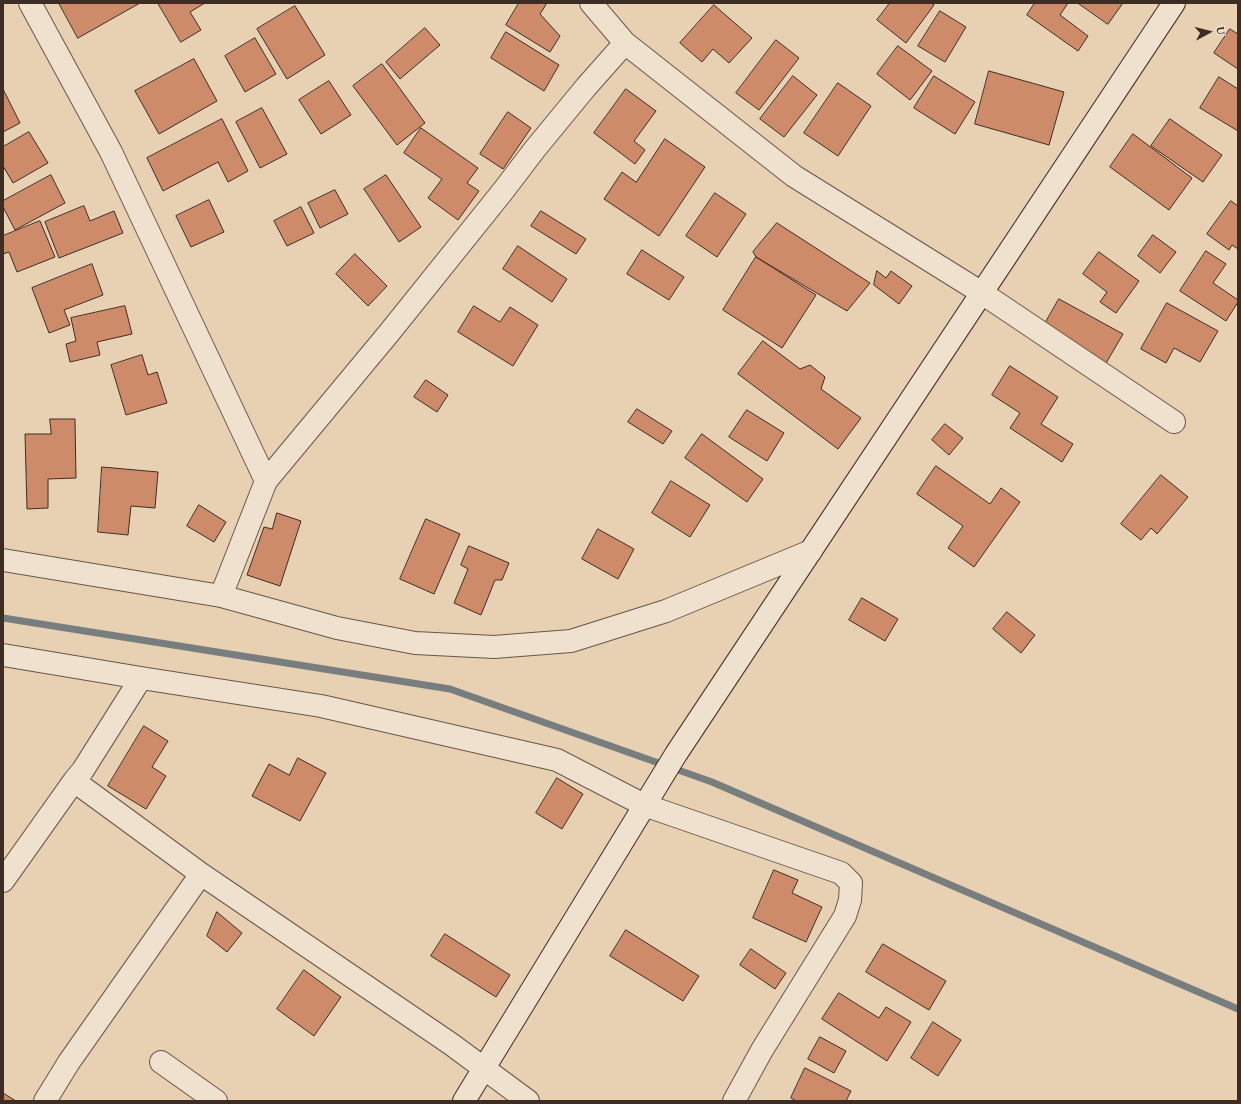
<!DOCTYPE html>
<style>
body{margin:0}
#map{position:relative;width:1241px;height:1104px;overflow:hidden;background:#e8d1b3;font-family:"EB Garamond",serif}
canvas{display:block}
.frame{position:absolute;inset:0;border:4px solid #3e2d25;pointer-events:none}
.north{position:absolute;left:1189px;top:12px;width:40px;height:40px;-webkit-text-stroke:3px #f0e1ce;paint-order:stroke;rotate:83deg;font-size:11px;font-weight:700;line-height:16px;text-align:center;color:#3e2d25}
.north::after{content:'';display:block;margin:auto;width:14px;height:18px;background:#3e2d25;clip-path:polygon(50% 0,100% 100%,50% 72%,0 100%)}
</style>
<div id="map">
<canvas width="1241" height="1104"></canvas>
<div class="frame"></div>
<div class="north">U</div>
</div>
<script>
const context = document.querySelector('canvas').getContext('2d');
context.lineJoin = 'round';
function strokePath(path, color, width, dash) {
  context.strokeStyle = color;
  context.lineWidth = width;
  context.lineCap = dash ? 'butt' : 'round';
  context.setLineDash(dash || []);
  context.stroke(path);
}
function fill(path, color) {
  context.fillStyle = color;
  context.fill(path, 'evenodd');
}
strokePath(new Path2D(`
 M3 618 450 689 712 782 1238 1009`), '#777e7d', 7);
const building = new Path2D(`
 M59 3H140L78 38Z
 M158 3H205L190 12 201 30 181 42Z
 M519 3H547L540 14 560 36 550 52 506 25Z
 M890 3H931L934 5 906 43 877 20Z
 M1035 3H1068L1060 15 1088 36 1078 51 1027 15Z
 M1078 3H1123L1108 24Z
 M714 5 752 38 729 63 713 49 702 62 680 43Z
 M295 6 325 55 287 79 257 29Z
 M940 11 966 27 945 62 918 46Z
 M425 28 440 45 400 79 386 62Z
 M1230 29 1238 34V69L1214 53Z
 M506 32 559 65 544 91 491 58Z
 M255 38 276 74 245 92 225 56Z
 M776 40 799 58 759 110 736 93Z
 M898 46 932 71 910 100 877 74Z
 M194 59 217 101 159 134 135 91Z
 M382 64 425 123 397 145 353 86Z
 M989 71 1064 92 1049 145 975 124Z
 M793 76 817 95 784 137 760 119Z
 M934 76 975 102 955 134 914 108Z
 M1219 77 1238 89V131L1200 108Z
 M329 81 351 115 321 134 299 100Z
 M838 83 871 106 838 156 804 133Z
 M3 89 20 123 3 132Z
 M626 89 656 111 634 141 645 150 635 164 594 133Z
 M262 108 287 154 260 168 236 122Z
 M508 112 531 128 503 169 480 154Z
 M222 119 248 171 228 182 218 162 163 191 147 158Z
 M1170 119 1222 155 1203 182 1151 146Z
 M421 128 478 168 467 183 479 191 458 220 428 198 442 179 404 153Z
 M29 132 48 163 13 183 3 166V147Z
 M1133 134 1192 178 1169 210 1110 167Z
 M665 139 705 167 659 236 604 199 622 172 636 182Z
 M51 175 65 203 15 230 3 207V201Z
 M386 175 421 227 399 242 364 189Z
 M335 190 348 214 320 228 308 203Z
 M715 193 746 214 717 257 686 236Z
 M209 200 224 232 191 247 176 216Z
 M1231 201 1238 206V249L1232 245 1229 250 1207 234Z
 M84 206 90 221 114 211 123 233 59 258 45 222Z
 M301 207 314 233 287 246 274 221Z
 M541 211 586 239 576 254 531 226Z
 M40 221 55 257 17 272 9 252 3 254V236Z
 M777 223 870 283 847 311 756 257 753 252Z
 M1153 235 1176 252 1160 273 1138 256Z
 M518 246 567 279 552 302 503 269Z
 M642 250 684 277 669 300 627 274Z
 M1206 251 1226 264 1213 283 1238 300V302L1226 321 1180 291Z
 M1099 252 1139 281 1116 313 1100 302 1107 292 1083 274Z
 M355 254 387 286 368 306 336 274Z
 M756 257 816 295 782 348 723 310Z
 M92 264 103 295 64 310 70 325 49 333 32 288Z
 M877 271 886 278 891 271 912 286 899 304 874 285Z
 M1059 299 1123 334 1105 365 1042 329Z
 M1167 303 1218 331 1200 362 1174 348 1166 363 1141 349Z
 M125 306 132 334 97 342 100 355 70 362 66 344 76 341 71 318Z
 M474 306 500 322 510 307 538 325 513 366 458 332Z
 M763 341 800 369 810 365 825 377 821 389 861 418 838 449 738 374Z
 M142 355 148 375 157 372 167 403 126 415 111 365Z
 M1010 366 1058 397 1041 424 1073 444 1062 462 1010 428 1020 413 992 395Z
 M426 380 448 395 437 412 414 397Z
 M637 409 672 431 663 444 628 422Z
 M747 410 784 433 767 461 729 437Z
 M50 419H75L76 478 48 479V508L27 509 25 434H51Z
 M945 424 963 438 949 455 932 440Z
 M702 434 763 479 747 502 685 458Z
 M936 466 990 504 1001 488 1020 502 974 567 948 548 963 526 917 494Z
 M102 467 158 472 155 508 131 506 128 535 98 532Z
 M1161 475 1188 497 1157 534 1151 528 1141 540 1121 524Z
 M671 481 710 505 690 537 652 513Z
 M199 505 226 522 214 542 187 526Z
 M277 513 301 521 280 586 247 575 264 527 272 529Z
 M426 519 460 534 434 594 400 579Z
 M598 529 634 549 618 579 582 559Z
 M469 546 509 563 502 580H495L481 615 454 603 468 569 461 565Z
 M862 598 898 619 885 641 849 620Z
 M1007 612 1035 635 1021 653 993 629Z
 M144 726 168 741 152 767 166 776 146 809 108 786Z
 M298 758 326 773 300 821 252 796 269 764 289 775Z
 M557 778 583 794 562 829 536 813Z
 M774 870 798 880 792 893 822 907 806 942 753 918Z
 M217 912 242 933 227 952 207 936Z
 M626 930 699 976 683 1001 610 956Z
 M445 934 510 975 496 997 431 956Z
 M883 944 946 981 929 1010 866 972Z
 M751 949 786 973 775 989 740 965Z
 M304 970 341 997 314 1036 277 1009Z
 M839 993 879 1018 886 1007 911 1022 887 1061 822 1019Z
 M933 1022 961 1040 938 1076 911 1058Z
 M820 1037 846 1051 834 1073 808 1059Z
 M805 1068 851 1091 846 1101H796L791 1098Z
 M3 1093 16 1101H3Z`);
fill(building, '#ce8b6a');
strokePath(building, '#3e2d25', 1);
const street = new Path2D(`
 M30 3 111 152 266 481
 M591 3 625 43 794 176 982 293 1174 422
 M3 560 221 596 337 628 415 643 494 647 571 641 666 611 811 551
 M221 596 266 481 389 333 503 191 535 149 586 87 625 43
 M3 655 141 678
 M74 781 201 874 451 1044 528 1101
 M3 881 74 781 83 770 141 678 321 706 557 760 644 805 841 873 851 883 850 900 845 916 762 1050 734 1101
 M161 1062 216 1101
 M45 1101 69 1062 201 874`);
const secondary = new Path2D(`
 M464 1101 676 754 1174 3`);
strokePath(street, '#685648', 24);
strokePath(secondary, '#3e2d25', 24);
strokePath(street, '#f0e1ce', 22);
strokePath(secondary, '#f0e1ce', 22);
</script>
